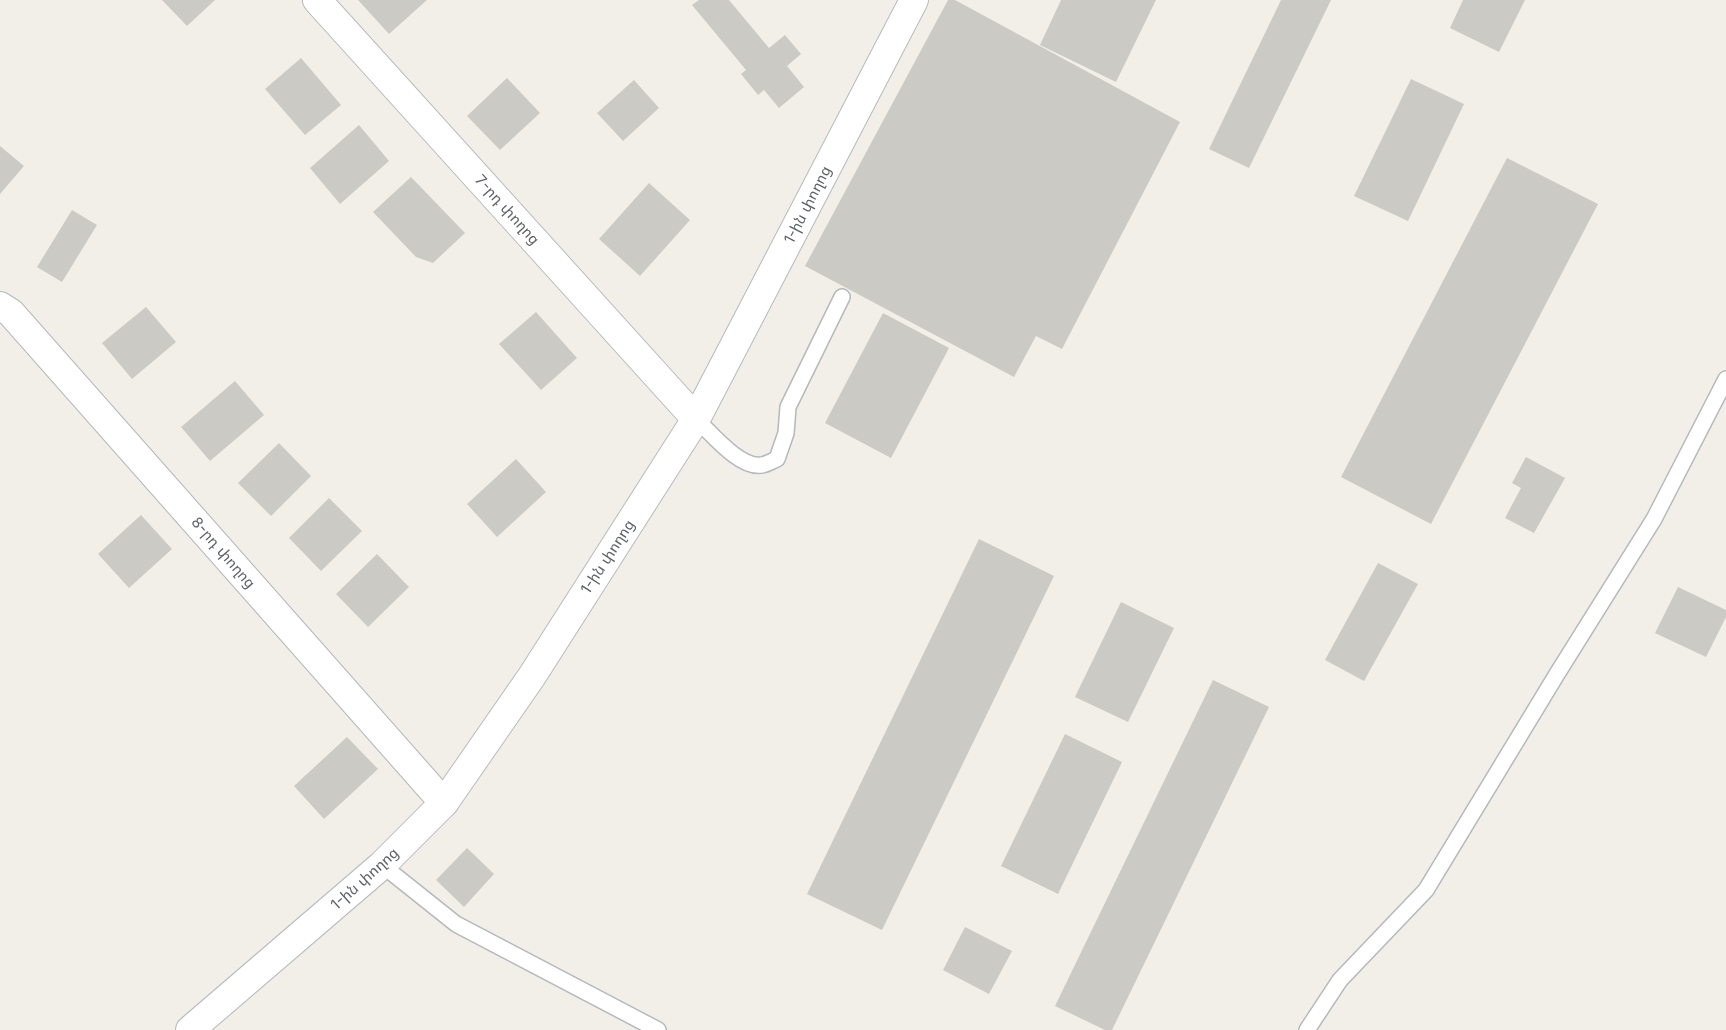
<!DOCTYPE html>
<meta charset="utf-8">
<style>
body{margin:0}
canvas{display:block;background:#f1efe8}
</style>
<canvas width="1726" height="1030"></canvas>
<script>
const context = document.querySelector('canvas').getContext('2d');
context.lineJoin = 'round';
function fill(path, color) {
  context.fillStyle = color;
  context.fill(path, 'evenodd');
}
function strokePath(path, color, width, dash) {
  context.strokeStyle = color;
  context.lineWidth = width;
  context.lineCap = dash ? 'butt' : 'round';
  context.setLineDash(dash || []);
  context.stroke(path);
}
function drawText(font, color, halo, rows, align = 'center') {
  context.font = font + ' Inter,"Noto Sans Armenian",sans-serif';
  context.lineWidth = 4;
  context.setLineDash([]);
  context.textBaseline = 'middle';
  context.strokeStyle = halo;
  context.fillStyle = color;
  for (const [text, x, y, turn = 0] of rows) {
    context.save();
    context.translate(x, y);
    context.rotate((+turn || 0) * Math.PI / 180);
    context.textAlign = isNaN(turn) ? turn : align;
    if (halo) context.strokeText(text, 0, 0);
    context.fillText(text, 0, 0);
    context.restore();
  }
}
fill(new Path2D(`
 M162 0H215L187 26Z
 M358 0H427L389 34Z
 M699 0H729L769 48 785 35 801 54 787 66 804 87 779 108 764 90 758 95 741 74 746 70 692 5Z
 M948 0H955L1180 122 1062 349 1036 336 1014 377 805 266Z
 M1061 0H1156L1116 82 1040 45Z
 M1281 0H1331L1249 168 1209 149Z
 M1463 0H1525L1499 52 1450 28Z
 M301 58 341 105 305 135 265 89Z
 M507 78 540 113 500 150 467 116Z
 M1411 79 1464 104 1408 221 1354 196Z
 M634 80 659 108 623 141 597 113Z
 M359 125 389 161 340 204 310 168Z
 M0 146 24 166 0 194Z
 M1507 158 1598 204 1431 524 1341 477Z
 M411 177 465 233 433 263 416 257 373 212Z
 M649 183 690 220 640 276 599 239Z
 M72 210 97 225 62 282 37 267Z
 M146 307 176 342 132 379 102 343Z
 M536 312 577 358 541 390 499 344Z
 M883 313 949 348 891 458 825 423Z
 M235 381 264 415 210 461 181 427Z
 M279 443 311 476 271 516 238 483Z
 M1526 457 1565 478 1534 533 1505 518 1521 488 1512 483Z
 M516 459 546 492 497 537 467 504Z
 M329 498 362 531 321 571 289 538Z
 M141 515 172 549 129 588 98 554Z
 M979 539 1054 576 882 930 807 894Z
 M377 554 409 587 368 627 336 594Z
 M1378 563 1418 584 1364 681 1325 660Z
 M1678 587 1726 610V617L1706 657 1655 633Z
 M1121 602 1174 628 1128 722 1075 697Z
 M1213 680 1269 707 1112 1030H1105L1055 1006Z
 M1065 734 1122 762 1058 894 1001 866Z
 M347 737 378 769 324 819 294 786Z
 M467 848 494 874 464 907 436 880Z
 M965 927 1012 951 989 994 943 970Z`), '#cccac5');
const lane = new Path2D(`
 M696 419C711 433 740 469 762 465 767 464 772 461 777 459L786 433 788 407 842 297
 M382 865 456 924 658 1030
 M1307 1030 1340 980 1426 890 1557 674 1654 519 1726 379`);
const street = new Path2D(`
 M317 0 696 419
 M0 306 11 313 444 803`);
const secondary = new Path2D(`
 M190 1030 382 865 444 803 532 676 696 419 914 0`);
strokePath(lane, '#b5b8bc', 18);
strokePath(street, '#b5b8bc', 30);
strokePath(secondary, '#b6babf', 30);
strokePath(lane, '#fff', 15);
strokePath(street, '#fff', 28);
strokePath(secondary, '#fff', 28);
drawText('15px', '#5f6368', '#fff', [
 ["1-ին փողոց",808,205,-63],
 ["7-րդ փողոց",507,210,48],
 ["8-րդ փողոց",223,553,49],
 ["1-ին փողոց",608,557,-57],
 ["1-ին փողոց",365,879,-42]
]);
</script>
